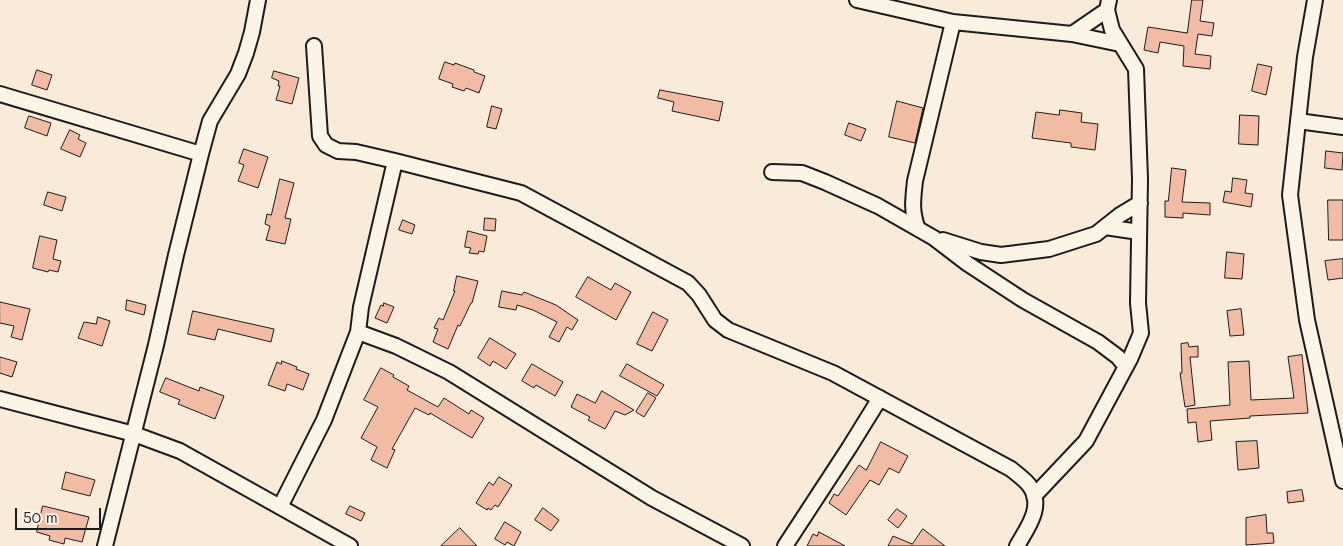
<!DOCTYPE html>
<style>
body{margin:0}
#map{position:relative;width:1343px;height:546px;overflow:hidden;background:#faead8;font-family:Mali,sans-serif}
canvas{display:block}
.scale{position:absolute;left:15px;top:508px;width:86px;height:22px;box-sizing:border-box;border:2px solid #1c1c1c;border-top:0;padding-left:6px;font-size:15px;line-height:18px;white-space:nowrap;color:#1c1c1c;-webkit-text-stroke:4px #fcf5e5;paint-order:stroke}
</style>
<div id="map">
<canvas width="1343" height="546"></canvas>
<div class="scale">50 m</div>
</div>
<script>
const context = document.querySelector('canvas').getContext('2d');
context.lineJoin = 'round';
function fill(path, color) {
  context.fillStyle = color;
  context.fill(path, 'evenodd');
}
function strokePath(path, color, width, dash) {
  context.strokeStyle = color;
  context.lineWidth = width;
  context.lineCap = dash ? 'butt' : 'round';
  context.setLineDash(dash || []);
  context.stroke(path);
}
const building = new Path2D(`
 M1192 0H1203L1200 21 1214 23 1212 36 1198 34 1195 54 1211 56 1210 69 1183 66 1184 46 1160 42 1158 53 1144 50 1148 27 1187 33Z
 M445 62 454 65 455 63 474 70V72L485 76 479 93 466 88 464 91 452 87 453 84 439 79Z
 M1258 64 1272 67 1266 95 1252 91Z
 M37 70 52 75 47 90 32 85Z
 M274 71 299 78 292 104 276 100 280 86H278L279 81 272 78Z
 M660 90 723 102 719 121 672 111 674 102 658 98Z
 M897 101 923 108 915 143 889 137Z
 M492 106 502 109 496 129 487 127Z
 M1060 110 1082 113 1081 122 1098 124 1095 150 1071 147V143L1032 138 1036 112 1059 115Z
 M1240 115 1259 116 1258 145 1239 144Z
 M29 116 51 123 47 136 25 128Z
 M849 123 866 129 861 141 845 135Z
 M70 130 80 135 78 139 86 143 80 157 61 149Z
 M244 149 268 157 258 188 238 181 244 165 239 163Z
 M1326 151 1343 153 1342 170 1325 168Z
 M1172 168 1186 170 1182 202 1210 203V215L1183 213V218L1165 217V201H1168Z
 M1233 178 1247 180 1245 193 1253 194 1251 207 1223 202 1225 191 1231 192Z
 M280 179 294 183 285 218 291 219 285 244 266 240 270 226 265 224 267 214 271 215Z
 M48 192 66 197 62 211 44 205Z
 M1328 200H1343V240H1329Z
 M485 218 496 219 495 231 484 230Z
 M403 220 415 225 412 234 399 230Z
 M468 231 487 236 484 252 479 251 478 254 469 253 471 248 465 247Z
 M40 236 57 240 53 259 61 261 58 272 49 270 48 272 33 268Z
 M1227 252 1244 254 1242 279 1225 278Z
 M1343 259V278L1328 280 1325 261Z
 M457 276 478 281 472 303H471L460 326 458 325 448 349 433 342 438 329 434 328 439 318 443 320 455 291H454Z
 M588 277 611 290 615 283 631 292 616 320 576 297Z
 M502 291 522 295 524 292 556 305 578 320 572 330 567 327 559 342 549 337 557 322 533 310 517 305 516 310 499 307Z
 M127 300 146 305 144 315 126 310Z
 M0 302 30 309 22 340 11 337 14 326 0 323Z
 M384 303 394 307 387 323 375 318 381 305 383 306Z
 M1241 309 1244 335 1230 336 1227 311Z
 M193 311 274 329 271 342 218 329 215 340 188 334Z
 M653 312 668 320 652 351 637 344Z
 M98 317 110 321 102 346 78 338 84 322 96 324Z
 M490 338 516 354 506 369 493 361 490 366 478 358Z
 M1188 343 1189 347 1198 346V357H1190L1195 405 1185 407 1180 373H1182L1181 344Z
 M1302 355 1308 413 1250 416V418L1210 421 1212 440 1198 442 1196 422 1188 423 1187 409 1230 405 1228 362 1249 361 1251 400 1294 398 1288 357Z
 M0 357 17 362 12 377 0 373Z
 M282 361 297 367 296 369 309 374 303 390 287 384 285 391 268 385 277 362 281 364Z
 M532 364 563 382 555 396 536 385 534 388 522 381Z
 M627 364 664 385 657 396 620 376Z
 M381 368 394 375 393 377 409 386 407 390 438 407 444 398 469 414 471 410 484 418 472 438 430 413 429 415 415 408 392 449 395 450 387 468 371 460 377 447 361 438 378 407 364 400Z
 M166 378 199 391 200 387 224 396 215 419 178 404 180 400 160 392Z
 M602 391 634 410 625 415 615 411 605 429 588 420 590 417 571 407 577 394 595 403Z
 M648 393 656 398 644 417 636 412Z
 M1257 441 1259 468 1238 470 1236 442Z
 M881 442 908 456 899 473 889 468 879 485 870 480 846 515 829 503 834 494 838 496 859 465 866 470Z
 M66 472 95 480 90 496 62 489Z
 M499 477 512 485 498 507 495 505 491 510 488 508 487 510 476 503 489 482 493 485Z
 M1302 490 1304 501 1288 503 1287 492Z
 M43 506 89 517 82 542 65 538 64 544 49 540 50 536 37 532Z
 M350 506 365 513 361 521 346 514Z
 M543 508 559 520 551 531 535 520Z
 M897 509 907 516 898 528 888 520Z
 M1266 515 1267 533H1273L1274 543 1246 545V518Z
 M505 522 521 532 514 546 507 542 505 545 495 539Z
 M460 528 477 546H441Z
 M923 529 945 546H888L893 536 912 544Z
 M819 532 845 546H807L813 534 817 536Z`);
fill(building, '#f1bca3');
strokePath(building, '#1c1c1c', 1);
const minor = new Path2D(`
 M857 0 953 22 1072 34 1107 10
 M1315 0 1305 57 1290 195 1307 320 1343 481
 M1072 34 1120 44
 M314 46 320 136 326 145 338 151 356 152 395 161 521 193 688 283 699 295 715 320 728 330 833 373 1011 469C1017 474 1024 479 1029 485 1045 506 1027 528 1017 546
 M0 94 201 154
 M1298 121 1343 127
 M772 172 802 173 825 182 878 206 934 238 968 264 1023 300 1098 342 1118 357 1126 367
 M1105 227 1139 232
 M918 229C911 212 913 199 915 181L953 22
 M943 240 981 252 1001 255 1049 249 1096 234 1120 215 1140 203
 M358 332 396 346 449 372 652 498 742 546
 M0 399 134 434 180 451 350 546
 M1034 496 1086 441 1130 359 1141 333 1138 303 1140 179 1136 69 1112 30 1107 10 1109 0
 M280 507 324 420 358 332 361 307 395 161
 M105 546 156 345 176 255 201 154 210 121 238 74 246 53 252 32 258 0
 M785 546 849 448 880 398`);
strokePath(minor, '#1c1c1c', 18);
strokePath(minor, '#fcf5e5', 14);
</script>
